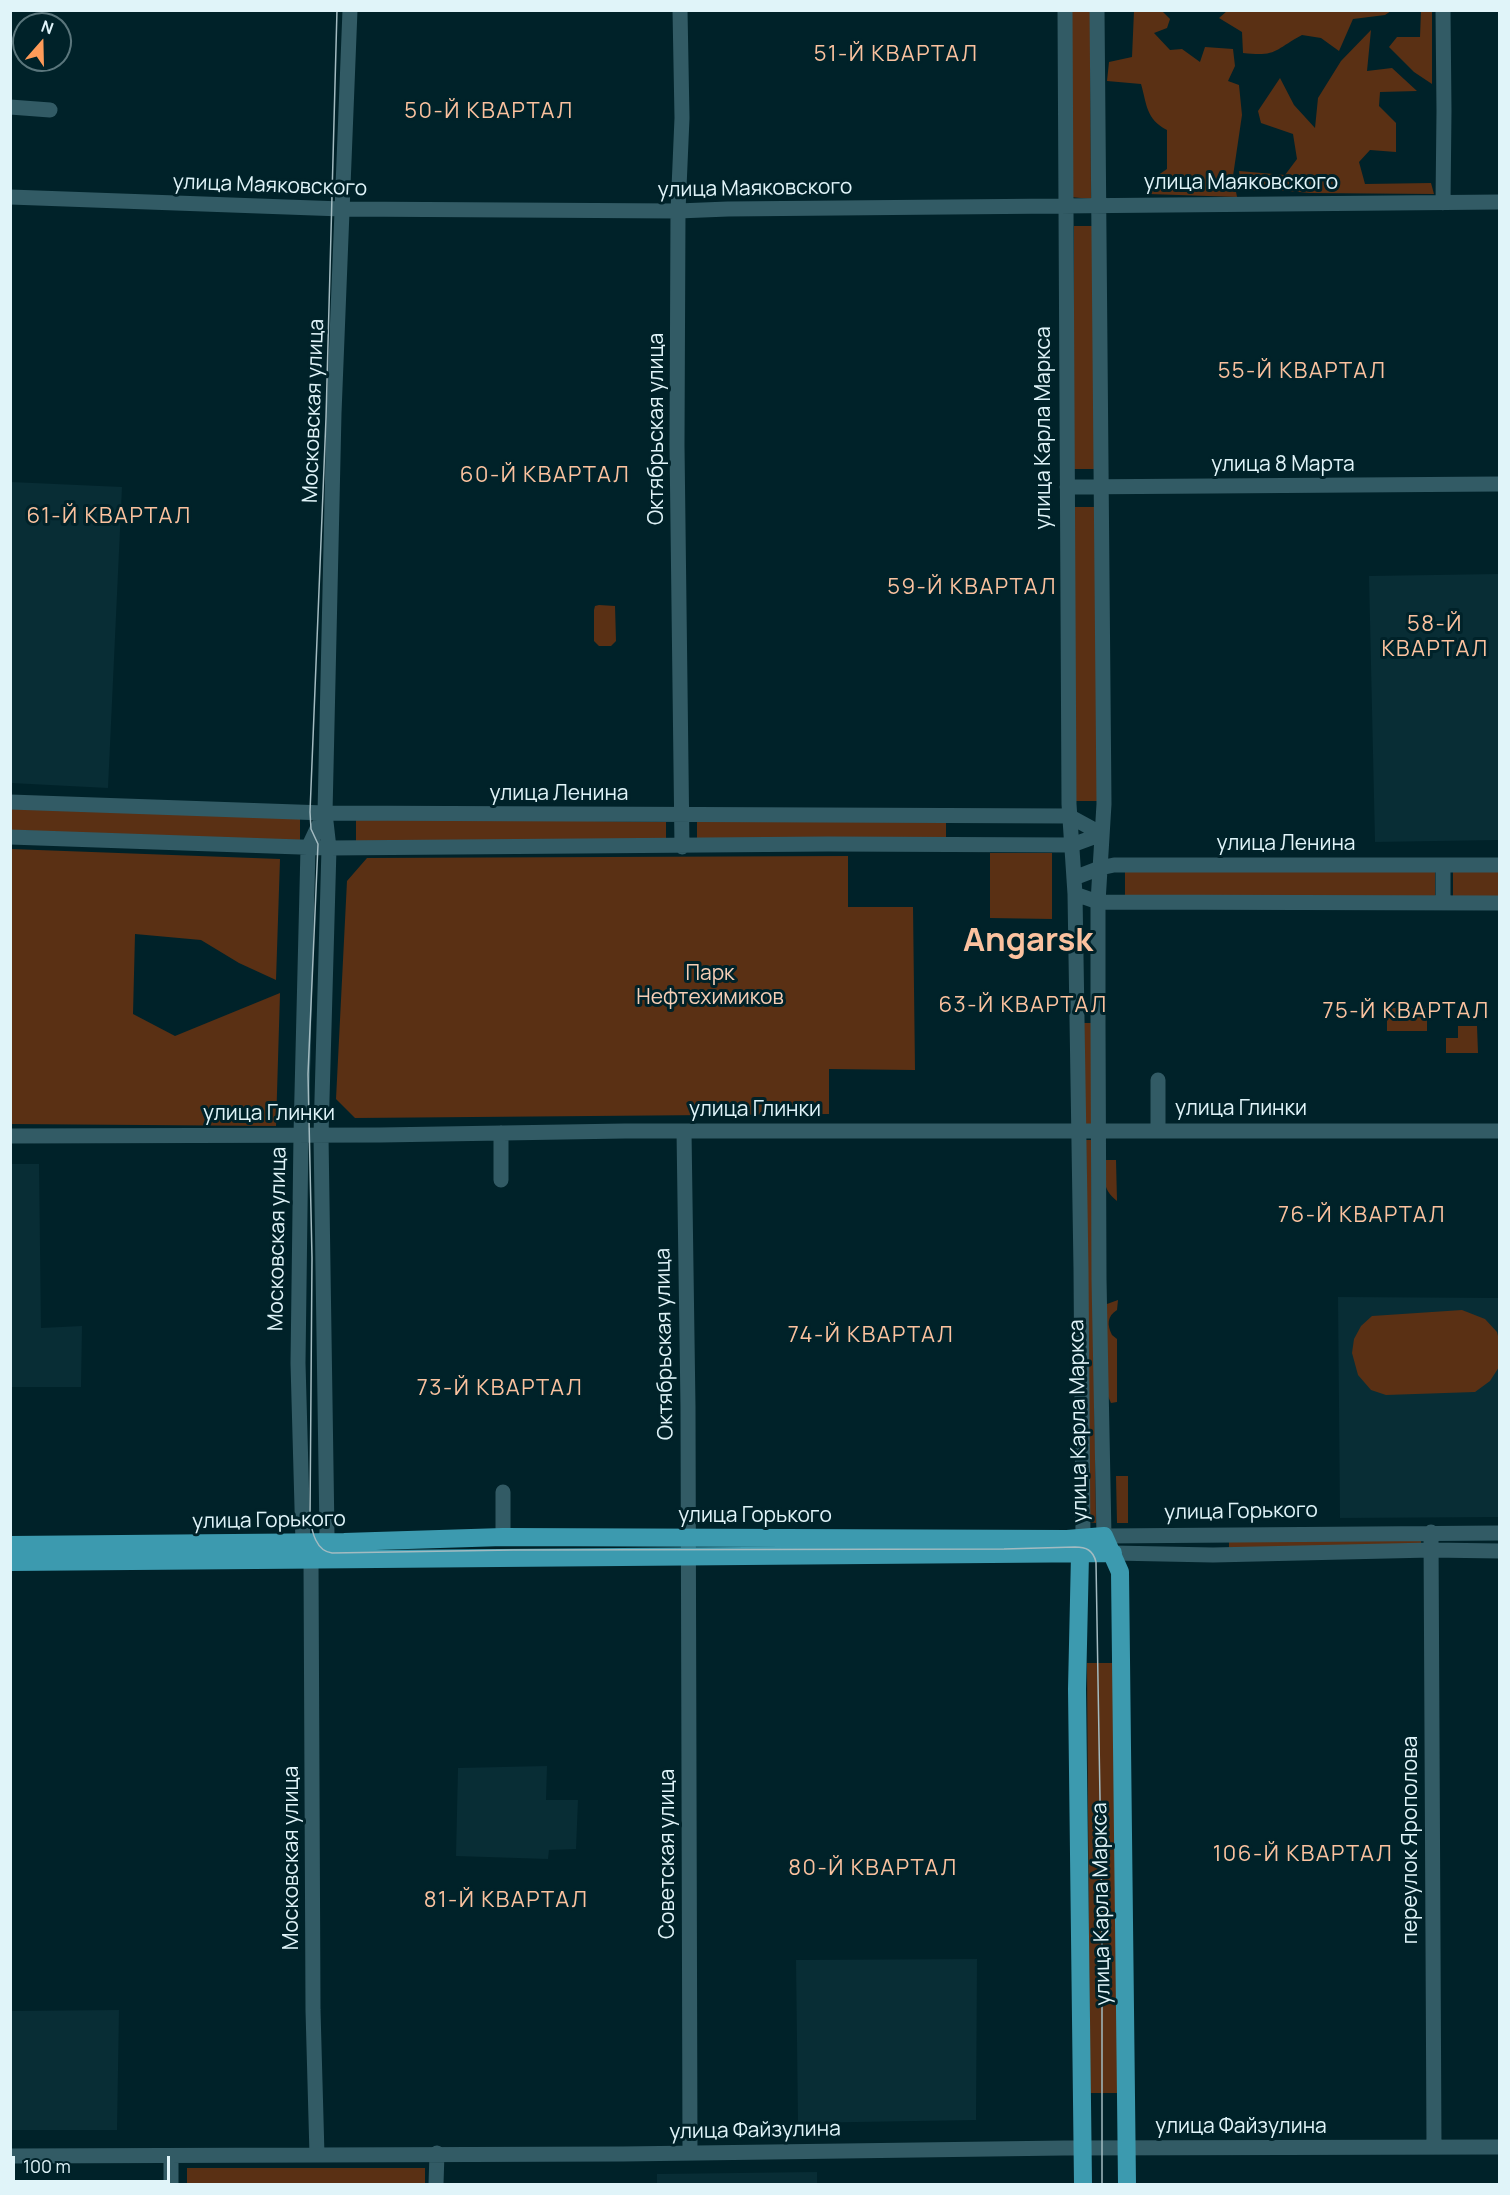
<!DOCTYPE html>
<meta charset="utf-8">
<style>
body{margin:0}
#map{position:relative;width:1510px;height:2195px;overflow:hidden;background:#002229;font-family:Manrope,sans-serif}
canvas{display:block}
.frame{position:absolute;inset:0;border:12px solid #e0f4f9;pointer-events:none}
.north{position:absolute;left:12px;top:12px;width:60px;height:60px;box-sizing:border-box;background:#002229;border:2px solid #5a767c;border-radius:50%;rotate:20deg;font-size:16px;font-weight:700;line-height:24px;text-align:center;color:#e0f4f9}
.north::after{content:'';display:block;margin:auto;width:21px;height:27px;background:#fe9b59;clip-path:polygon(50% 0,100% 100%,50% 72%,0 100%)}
.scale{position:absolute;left:12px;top:2156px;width:158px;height:27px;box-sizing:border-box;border:3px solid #e0f4f9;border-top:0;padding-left:8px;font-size:18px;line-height:21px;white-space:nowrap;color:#e0f4f9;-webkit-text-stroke:4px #002229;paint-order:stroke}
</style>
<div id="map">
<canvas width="1510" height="2195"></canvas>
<div class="frame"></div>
<div class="north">N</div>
<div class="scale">100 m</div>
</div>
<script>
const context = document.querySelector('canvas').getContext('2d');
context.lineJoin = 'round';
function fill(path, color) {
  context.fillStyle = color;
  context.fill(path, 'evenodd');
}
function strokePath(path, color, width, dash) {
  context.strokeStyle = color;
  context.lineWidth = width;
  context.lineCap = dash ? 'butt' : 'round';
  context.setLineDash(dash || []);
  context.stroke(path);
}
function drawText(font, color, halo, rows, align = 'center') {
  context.font = font + ' Manrope,sans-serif';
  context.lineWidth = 6;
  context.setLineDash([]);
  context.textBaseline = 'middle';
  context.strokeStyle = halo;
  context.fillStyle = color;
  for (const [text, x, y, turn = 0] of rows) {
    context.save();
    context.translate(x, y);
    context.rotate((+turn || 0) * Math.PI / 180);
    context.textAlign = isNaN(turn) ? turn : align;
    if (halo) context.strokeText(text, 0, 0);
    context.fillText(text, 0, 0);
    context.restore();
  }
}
fill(new Path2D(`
 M11 482 122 487 108 788 11 783Z
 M1499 574V840L1375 842 1369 576Z
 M11 1164H39L41 1328 82 1326 81 1387H11Z
 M1338 1297 1499 1298V1517L1340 1518Z
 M547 1766 546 1800H578L576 1849 549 1850 548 1859 456 1856 458 1768Z
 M977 1959 976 2120 798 2123 796 1960Z
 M119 2010 117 2130H11V2011Z
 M817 2172V2184H657V2174Z`), '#082d35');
fill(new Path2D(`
 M1068 11H1090L1091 199 1070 197Z
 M1134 11H1162L1170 19 1167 28 1154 33 1170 50 1182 49 1200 62 1205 47 1233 49 1235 66 1228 81 1239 85 1242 115 1233 176 1237 197 1149 194 1148 182 1167 169V130C1146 119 1147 105 1141 84L1107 81 1109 62 1132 57Z
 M1227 11 1391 10V11L1385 15 1353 19 1339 51 1321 38 1302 35C1274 50 1277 57 1243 53L1242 32 1219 18Z
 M1421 11H1432V84L1414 72 1389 47 1397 37H1420Z
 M1371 30 1367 71 1392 68 1417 91 1380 92 1379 106 1396 123V152L1370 150 1359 162 1365 184 1431 183 1434 194 1310 193 1277 190 1246 191 1241 186 1239 171 1285 175 1297 159 1293 134 1261 123 1258 111 1280 78 1294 105 1315 128 1318 98 1341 61Z
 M1074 226H1094V469H1074Z
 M1072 507H1095L1098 801H1075Z
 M599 605 615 606 616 641 611 646H599L594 641V610L595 606Z
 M11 807 300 818V842L11 830Z
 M356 818 666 822V840L356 841Z
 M697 822H946V838H697Z
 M11 849 280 859 276 980 239 963 201 940 135 934 133 1014 175 1036 280 993 276 1126 11 1124Z
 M990 853H1052V919L990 918Z
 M848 856V907H913L915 1070 829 1069V1114L355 1118 336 1099 347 881 367 858Z
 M1125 872H1435V897L1125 896Z
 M1453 872H1499V896H1453Z
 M1387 1008H1427V1031H1387Z
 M1084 1023H1091L1092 1124 1085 1125Z
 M1458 1026H1477L1478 1053H1446V1038H1458Z
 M1086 1140H1091L1096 1523 1088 1522Z
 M1106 1160H1116L1117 1201C1101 1188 1105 1179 1106 1160Z
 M1118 1300 1117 1310C1107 1316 1107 1325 1112 1335L1117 1339V1402L1111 1403 1107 1394V1304Z
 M1462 1310 1485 1319 1497 1332 1499 1340V1367L1490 1381 1475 1392 1386 1395 1371 1390 1358 1375 1352 1353 1354 1339 1361 1326 1372 1316Z
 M1116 1476H1128V1523H1117Z
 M1421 1538V1547L1229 1550V1541Z
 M1087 1663H1113L1119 2093H1090Z
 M187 2168H425V2184H187Z`), '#5a3014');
strokePath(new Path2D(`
 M680 10 682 118 678 211 677 445 682 847
 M1065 10 1069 804 1075 894 1081 1269 1083 1537
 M1097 10 1104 804 1098 902V1023L1099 1279 1104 1536 1500 1533
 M10 107 50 110
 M10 197 342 209 678 211 728 209 1500 202
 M1443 203 1444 111 1443 10
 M1067 487 1500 484
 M10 802 325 813 1069 816 1102 834
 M10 837 329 848 828 844 1072 845 1102 834
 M1074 878 1100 868 1114 865H1500
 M1075 894 1098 902 1500 903
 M1443 903V866
 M1158 1080V1130
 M684 1131 688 1407 690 2152
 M501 1133V1180
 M10 1136 380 1135 625 1131H1500
 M503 1492V1537
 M1431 1532 1434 2147
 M319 1551 327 1534 321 1135 329 848 325 813 334 413 350 10
 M1113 1553 1213 1555 1431 1550 1500 1551
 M317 2155 313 2010 311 1560 303 1543 298 1363 301 1134 308 848 324 814
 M10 2156 623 2154 1064 2148 1500 2147
 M171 2156V2184
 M436 2184 437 2153`), '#325b65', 15);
strokePath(new Path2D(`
 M10 1545 344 1542 503 1537 1067 1539 1104 1536 1120 1572 1127 2184
 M1082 1545 1080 1555 1077 1689 1083 2184
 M10 1562 1113 1553`), '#3c9aaf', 18);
strokePath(new Path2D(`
 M337 10 326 418 310 812 311 829 318 844 308 1074 312 1258 310 1518C312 1532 316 1551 332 1553L513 1550 1004 1549 1075 1547C1086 1547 1093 1550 1096 1562L1102 1917V2184`), '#a3bbc1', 1.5);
drawText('21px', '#e0f4f9', '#002229', [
 ["улица Маяковского",1241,183],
 ["улица Маяковского",270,186,2],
 ["улица Маяковского",755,189,-1],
 ["Московская улица",314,411,-88],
 ["улица Карла Маркса",1044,428,-90],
 ["Октябрьская улица",657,429,-90],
 ["улица 8 Марта",1283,465],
 ["улица Ленина",559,794],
 ["улица Ленина",1286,844],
 ["улица Глинки",1241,1109],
 ["улица Глинки",755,1110],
 ["улица Глинки",269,1114],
 ["Московская улица",278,1239,-89],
 ["Октябрьская улица",665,1344,-91],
 ["улица Карла Маркса",1079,1421,-91],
 ["улица Горького",1241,1512,-1],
 ["улица Горького",755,1516],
 ["улица Горького",269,1521,-1],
 ["переулок Ярополова",1411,1840,-90],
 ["Советская улица",668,1854,-90],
 ["Московская улица",292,1858,-90],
 ["улица Карла Маркса",1102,1904,-91],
 ["улица Файзулина",1241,2127],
 ["улица Файзулина",755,2131,-1]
]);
drawText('21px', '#f6ceb6', '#002229', [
 ["Парк",710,974],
 ["Нефтехимиков",710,998]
]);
context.letterSpacing = '1.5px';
drawText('22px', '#fbc29f', '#002229', [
 ["51-Й КВАРТАЛ",896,55],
 ["50-Й КВАРТАЛ",489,112],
 ["55-Й КВАРТАЛ",1302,372],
 ["60-Й КВАРТАЛ",545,476],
 ["61-Й КВАРТАЛ",109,517],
 ["59-Й КВАРТАЛ",972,588],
 ["58-Й",1435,625],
 ["КВАРТАЛ",1435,650],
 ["63-Й КВАРТАЛ",1023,1006],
 ["75-Й КВАРТАЛ",1406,1012],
 ["76-Й КВАРТАЛ",1362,1216],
 ["74-Й КВАРТАЛ",871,1336],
 ["73-Й КВАРТАЛ",500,1389],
 ["106-Й КВАРТАЛ",1303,1855],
 ["80-Й КВАРТАЛ",873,1869],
 ["81-Й КВАРТАЛ",506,1901]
]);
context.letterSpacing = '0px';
drawText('bold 33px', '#fbc29f', '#002229', [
 ["Angarsk",1028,942]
]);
</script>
